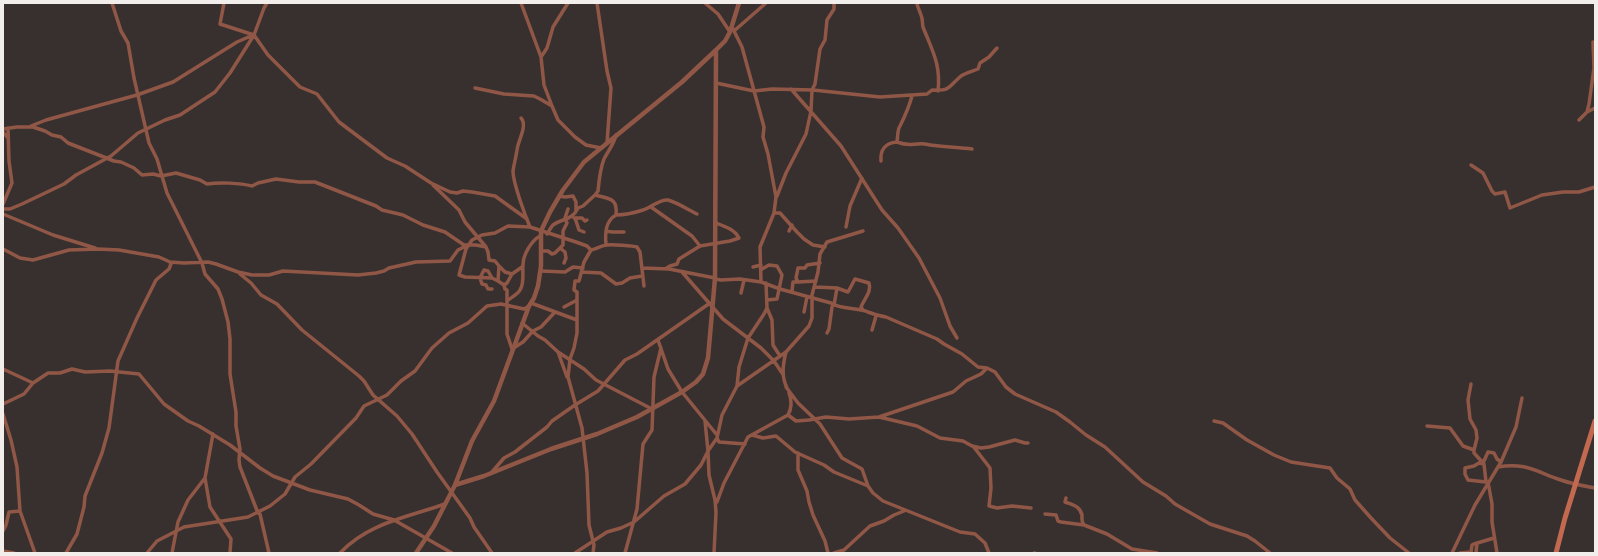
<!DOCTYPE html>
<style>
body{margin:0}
#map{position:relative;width:1598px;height:556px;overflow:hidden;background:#38302e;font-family:"Fira Sans Condensed",sans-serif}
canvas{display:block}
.frame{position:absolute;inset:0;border:4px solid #f2eeec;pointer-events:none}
</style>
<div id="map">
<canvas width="1598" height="556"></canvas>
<div class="frame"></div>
</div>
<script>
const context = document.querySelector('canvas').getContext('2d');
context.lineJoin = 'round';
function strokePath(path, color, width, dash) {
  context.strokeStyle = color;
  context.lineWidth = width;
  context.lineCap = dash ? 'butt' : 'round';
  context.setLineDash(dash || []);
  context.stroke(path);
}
strokePath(new Path2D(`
 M112 3 121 31 128 43 134 78 149 143 157 159 167 193 202 263 205 274 218 289 222 299 228 322 230 339V374L236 412V426L240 449 239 460 240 467 258 513 260 514 269 553
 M224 3 220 24 254 35 268 55 300 87 317 94 339 122 387 158 405 166 431 183 450 192 457 193 463 191 472 192 495 196 527 219
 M521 3 541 57 544 85 552 106
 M597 3 607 71 611 88 607 143
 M705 3 718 14 730 32
 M917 3C917 7 920 11 921 15 923 19 922 23 923 27 932 50 941 64 938 91
 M732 27 742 47 764 127 763 137 768 154 776 197 774 213 760 247 761 282
 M734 31 766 3
 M541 57 547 48 553 27 568 3
 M716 83 754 91 772 89 813 90 880 97 927 94 932 90C951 91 947 88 961 76 965 73 973 71 978 69L980 63 989 57 997 48
 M475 88 504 94 534 96 540 99 552 106 558 120 575 137 586 145 601 148
 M791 89 841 146 882 210 898 228 919 258 940 298 950 326 957 338
 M1587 112 1595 108
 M521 118C528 126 518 140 517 150 516 157 514 164 513 171 513 183 525 215 530 227
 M1579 120 1587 112 1589 104 1594 68 1593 42
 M31 126 46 120 137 95 173 82 237 42 253 35
 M3 129 17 127H33L45 131 52 135 61 137 68 143 114 161 121 162 134 168 142 175 153 174 161 176 176 173 200 180 207 184C219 182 240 183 252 186L258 183 276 179 299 182H315L376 206 382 210 403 215 423 225 445 232 464 245H476L486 247
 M3 132 7 137
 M897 142C898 137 897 130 900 126 905 116 909 107 912 96
 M881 161C880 150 885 143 897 142 910 147 912 143 925 144 940 147 956 147 972 149
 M1471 165 1483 173 1492 191 1495 194 1505 192 1510 208 1542 195 1563 192H1579L1595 187
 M433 185 459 210 465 222 486 247 488 252 489 260 495 261 499 266 498 281 504 285 505 289 507 290V334L512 349 523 342 533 331 541 327 555 312
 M559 196 565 197 573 196 576 202V211
 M777 196 786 173 806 134 811 111 812 90 815 84 820 49 825 40 827 20 834 9V3
 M3 204 12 183 9 161 8 128
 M651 207 692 236 700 246
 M3 209H10L22 204 64 184 76 175 111 156 138 133 165 120 180 115 215 92 230 73 254 35 264 8 267 3
 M774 213H780L797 232 804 239 813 245 825 247
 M3 214 53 235 95 248
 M616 215C625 215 634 213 643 210 651 208 659 199 668 200 676 202 689 210 697 214
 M574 218H582L585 221 587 220
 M575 218 579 230 584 232
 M846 227 850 206 862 178
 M606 231 612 232H624
 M789 231 792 225
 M547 234C549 231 551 227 553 225 562 218 572 221 578 208L583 206 595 195
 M606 245C605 234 605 221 616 215 618 197 608 199 595 195L598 191C599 180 600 169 604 159 608 151 614 144 616 135
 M560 248 565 252 566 258 564 263
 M3 249 20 258 33 260 69 250 98 249 119 250 159 257 170 262 184 263 208 262 216 264 238 272 252 275H269L283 271 358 275 376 273 384 271 389 268 416 262 450 261 458 250 466 246
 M541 251H548L552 254 555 253 563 245V231L567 223 565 218 568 209
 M499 266 505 272 512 274
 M753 267 761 265
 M642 268 669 269 715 278
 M665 269 670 266 677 264 679 259 700 246 730 241 739 238C734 229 724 226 716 223
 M762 269 769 265 777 266 782 275 777 299 767 300
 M541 271 565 272 573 267 583 268
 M582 272 601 273 616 284 622 283 630 278 642 276
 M682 272 723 319 761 348 774 361 782 373
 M240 274 251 283 261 295 277 304 302 330 359 376 364 381 373 395 397 416 412 434 437 472 470 518 474 527 492 553
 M715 279 721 280 740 279 761 282 780 289 831 303C842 310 856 307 868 312 874 314 879 316 886 317L937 339 944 344 962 354 978 367 987 368 995 372 1006 387 1015 394 1056 412 1070 422 1086 435 1105 447 1143 482 1166 496 1175 504 1210 524 1247 536 1255 541 1270 553
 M498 281 492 278 465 277 459 275 466 249 472 240 482 235 495 233 508 226 530 227 576 242 587 246 591 250
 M798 282 816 281
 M504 285 507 283 512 274 522 267
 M815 287 837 288 848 292 855 279 869 283C872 292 864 299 861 307L863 310
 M492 289H488L486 285 482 284 480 278 484 270 488 271 492 278
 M792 291 793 282H798L796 278 798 268H805L807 265 820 263
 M741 293 744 280
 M508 300C512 297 518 294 520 290 525 282 522 273 523 265 523 255 531 241 540 236
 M531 303 577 320
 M834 305 837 288
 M564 307 577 300
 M767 308 772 320 773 345 780 356
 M804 312 807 297
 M522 323 538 336 545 340 558 352 584 369 596 380 652 409
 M872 330 876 316
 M827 333 829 329 832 307 833 305
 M658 340 668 369 682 392 717 435
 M558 352 567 377
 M786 352C783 364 781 376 787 388
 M3 369 33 383
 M1471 384 1468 400 1470 419 1476 430 1477 438 1474 450V453L1484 464 1486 482H1488L1492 504V522L1497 553
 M737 386 786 352 809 326 812 318V295L818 272 820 254 827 242 863 231
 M786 387 798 403 820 424 842 458 862 469 868 486 873 493 883 501 960 532 975 534 985 543 989 553
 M3 404 24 394 33 383 48 373H60L72 369 85 372 110 371 139 374 164 404 188 421 199 426 230 445 260 468 273 476 310 490 348 499 359 505 373 514 394 520 452 553
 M3 414 11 440 17 467 20 511 35 553
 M788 415 796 421 809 420 826 417 849 419 879 417 953 392 966 381 981 374 987 368
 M879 417 917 426 940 438 963 441 972 446 981 448 989 447 1015 440 1025 443H1028
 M1214 421 1223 423 1247 440 1274 455 1291 462 1330 468 1337 478 1350 489 1355 500 1371 518 1390 538 1409 553
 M1427 426 1450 428 1463 446 1474 450
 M752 435 763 438 776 436 795 452 824 465 834 472 868 486
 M717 438 719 442 745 444
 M973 446 990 468 991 488 989 506 997 508 1012 506 1031 508
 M798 453V470L807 491 809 502 813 515 825 541 828 553
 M1482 461H1484L1488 452 1494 453 1497 459 1501 462
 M1484 464 1479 463 1474 466 1465 468V474L1468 480 1486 482
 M1498 467C1525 462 1537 472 1561 480 1572 484 1584 486 1595 488
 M492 472 504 458 515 452 547 427 552 421 575 405 598 391 625 360 637 354 710 303
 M205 478 210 507 231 539 230 553
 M1066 498 1065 502C1073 505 1080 506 1082 515 1082 520 1081 521 1084 525
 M717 502 724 483 748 437 788 415C792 408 792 401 789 393
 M1045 514 1056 515 1058 521 1061 522 1084 525 1107 534 1132 549 1157 553
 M3 531 6 525 9 512 20 511
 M3 551 14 553
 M66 553 77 534 84 507 85 496 102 453 109 428 118 361 137 318 156 280 169 269 171 264 170 262
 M147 553 157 541 184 527 248 517 270 506 285 494 295 477 311 464 356 418 364 406 387 395 401 381 415 371 432 348 449 333 468 323 487 306 501 304 524 309 529 306
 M172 553 178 522 188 500 205 478 213 434
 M340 553C368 523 408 517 445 504
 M575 553 607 532 621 528 634 522 664 496 685 484 701 465 708 451 705 421
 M593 553 594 545 589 525 587 473 582 428 568 377 570 359 574 348 577 333V292L574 290 575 281H579L584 262 591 250C597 249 602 245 607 245 611 244 634 246 637 247L640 252 644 286
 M625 553 637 509 643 444 652 430 654 377 661 348
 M714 553 716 512 715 500 709 475 708 451 717 438 722 415 737 386 739 367 748 338 764 314 767 308 766 283
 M834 553 844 550 870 526 884 521 894 515 904 511
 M1034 553H1035
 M1452 553 1475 505 1501 462 1516 427 1522 398
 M1460 553 1471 552 1472 545 1474 544 1494 538
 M1476 553 1477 543`), '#905747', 3.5);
strokePath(new Path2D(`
 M455 485 484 476 551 449 597 434 637 417 682 392 696 382 703 374 708 358 715 278 716 50
 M416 553 434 526 455 485 472 441 494 401 529 306 534 298 538 286 541 266V231L550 212 563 190 584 162 682 82 716 50 725 41 730 32 739 3`), '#905747', 4.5);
strokePath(new Path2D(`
 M1556 553 1565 518 1595 421`), '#c36950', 5);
</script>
